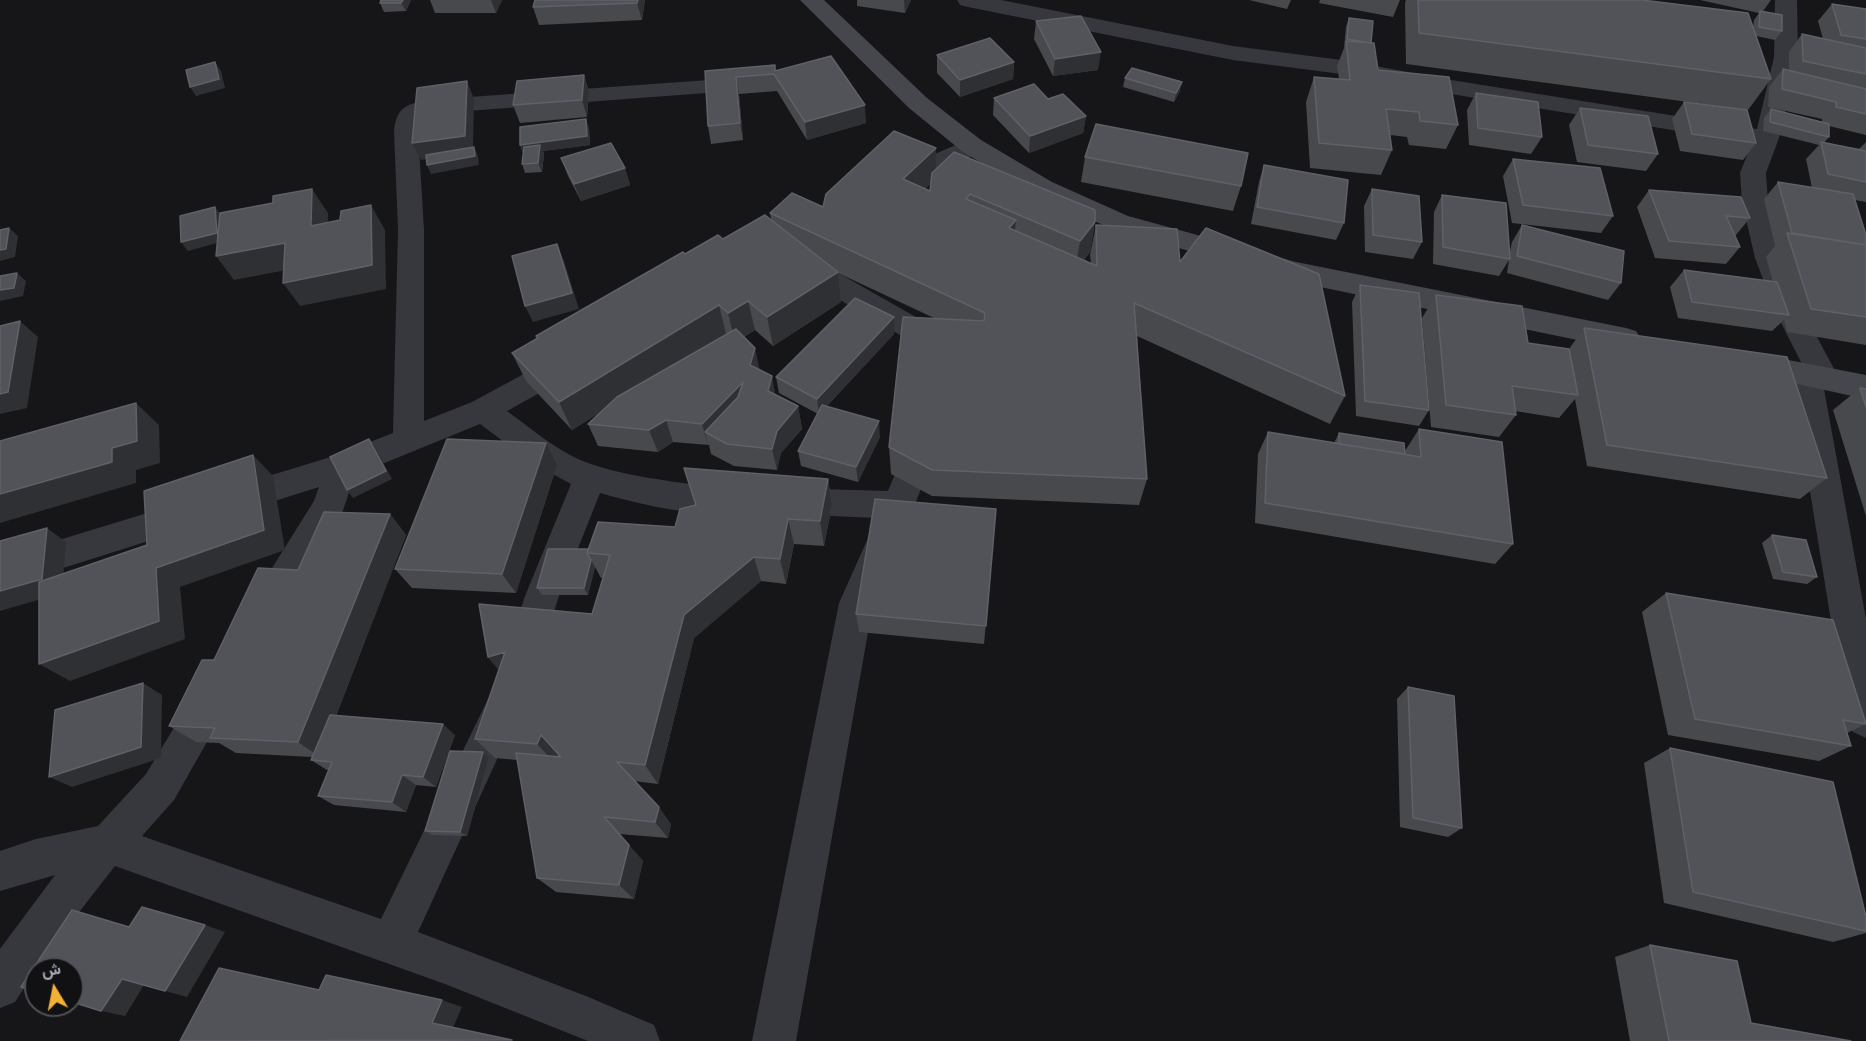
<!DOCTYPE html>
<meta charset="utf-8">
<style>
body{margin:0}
#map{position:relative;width:1866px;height:1041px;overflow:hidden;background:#161618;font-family:"Sofia Sans Condensed",Vazirmatn,sans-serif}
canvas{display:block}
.north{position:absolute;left:24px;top:957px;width:60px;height:60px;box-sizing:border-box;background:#111113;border:2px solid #4d4f55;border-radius:50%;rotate:350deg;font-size:16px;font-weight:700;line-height:24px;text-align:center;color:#a8adb8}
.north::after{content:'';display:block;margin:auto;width:21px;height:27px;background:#f2b134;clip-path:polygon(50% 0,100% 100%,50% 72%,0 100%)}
</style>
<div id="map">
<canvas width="1866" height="1041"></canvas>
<div class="north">ش</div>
</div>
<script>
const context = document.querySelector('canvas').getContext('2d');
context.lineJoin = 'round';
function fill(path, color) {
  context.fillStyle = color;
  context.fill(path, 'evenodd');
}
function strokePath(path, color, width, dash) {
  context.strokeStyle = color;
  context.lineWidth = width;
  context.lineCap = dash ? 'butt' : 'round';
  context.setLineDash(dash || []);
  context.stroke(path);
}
fill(new Path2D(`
 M957 0H1001L1233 46 1349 61 1445 79 1757 129 1774 57 1775 0H1797L1798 57 1779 138 1766 173 1768 202 1783 258 1803 311 1839 378 1835 386 1824 389 1866 619V738L1853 732 1847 720 1791 374 1795 366 1802 364 1775 311 1755 258 1742 202 1740 173 1752 143 1445 93 1349 75 1233 60 968 7 960 5Z
 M751 77 759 79 763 84 759 89 427 114 420 119 418 131 424 230V421L472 402 559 355 569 352 579 355 584 363 579 371 507 411C532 429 558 452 588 463 618 474 650 478 682 483 704 486 728 483 750 490L754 500 750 510C714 522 637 504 600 493L559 596 538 661 525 666 512 661 507 650 525 596 571 484 531 462 480 424 355 475 341 516 276 619 264 623 252 619 247 608 314 501 319 487 0 588V558L334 456 393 433 398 230 394 131C397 107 405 105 427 100Z
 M972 138 981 140 985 146 981 152 904 187 895 189 886 187 882 181 886 175Z
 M802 255 812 258 951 337 956 345 951 353 941 356 931 353 792 272 788 265 792 258Z
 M924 428 935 431 940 440 889 571 873 604 796 1041H752L839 603 877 518 786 514 774 511 770 501 774 491 786 488 888 491 913 431Z
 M211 683 224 688 229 700 224 712 174 800 142 836 381 919 490 695 503 690 516 695 521 707 418 932 586 996 654 1025 660 1041H588L445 984 115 866 44 957 15 1002 0 1008V949L55 875 0 891V851L36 839 98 826 146 774 198 688Z`), '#37383d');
fill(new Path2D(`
 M800 0H824L927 98 981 140 1052 182 1128 216 1296 262 1626 328 1636 331 1641 339 1636 347 1626 350 1296 282 1110 228 1034 194 963 152 909 108Z
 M1747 352 1866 375V399L1737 371 1732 363 1737 355Z`), '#45474d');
fill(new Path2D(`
 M411 0 406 11 384 12 380 3Z
 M430 0H502L496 13H435Z
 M535 0H645L642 20 539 25 533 7Z
 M857 0H911L905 13 857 6Z
 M1249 0H1291L1287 9Z
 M1320 0H1400L1393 17 1319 3Z
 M1406 0H1644L1753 27 1754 20 1759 13 1700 0H1771L1763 11 1782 31 1775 40 1756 36 1771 79 1748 110 1406 64 1405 3Z
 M1832 4 1866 9V135L1829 126V137L1824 143 1859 149 1866 142V202L1855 200 1866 235V345L1787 332 1784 320 1772 331 1678 318 1670 287 1684 270 1773 282 1766 257 1775 246 1764 199 1778 182 1812 188 1806 159 1819 145 1763 131 1764 118 1771 109 1822 122V119L1768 107 1769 87 1783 69 1789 71V52L1802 34 1823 39 1818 21Z
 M1349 18 1371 43 1378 70 1458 125 1446 149 1409 145 1407 137 1390 135 1392 150 1381 175 1310 168 1306 102 1314 77 1339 79 1337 66 1344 48 1346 27Z
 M1036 21 1098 70 1053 76 1034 39Z
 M937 55 1014 62 1013 79 960 97 937 73Z
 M705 71H775L866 123 807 140 777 91 739 94 743 140 711 144 708 126Z
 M584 75 589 92 587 117 520 123 513 105Z
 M1125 78 1180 91 1174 102 1123 87Z
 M1476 93 1542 137 1531 154 1469 145 1467 110Z
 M994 98 1048 99 1086 116 1083 133 1029 153 993 115Z
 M1684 102 1756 143 1743 160 1680 151 1672 119Z
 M1580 108 1658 154 1646 171 1577 162 1569 125Z
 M589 128 590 145 543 151 544 154 542 172 525 173 522 164 523 153 520 145Z
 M1167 137 1241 186 1233 211 1081 182 1085 157Z
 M561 158 625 168 630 185 581 201 568 176Z
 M1513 159 1613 216 1601 233 1512 223 1503 176Z
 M1264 165 1344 223 1336 240 1251 224 1259 182Z
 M936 170 1095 222 1090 252 1084 260 1091 263 1090 255 1096 225 1180 262 1345 396 1330 424 1137 336 1147 479 1139 505 932 496 891 474 889 447 934 318 838 273 841 302 773 346 755 330 744 337 759 370 775 395 798 406 802 429 781 453 777 470 734 466 711 454 709 445 673 442 658 452 598 446 588 424 599 413 572 430 526 381 512 353 537 338 536 336 685 254 771 219 770 213 823 207ZM931 183 930 191 925 189ZM726 334 727 335 705 347Z
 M1372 189 1422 242 1413 259 1365 252 1364 206Z
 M1649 190 1750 218 1736 235H1735L1740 247 1726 264 1655 258 1637 207Z
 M1442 195 1509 256 1512 242 1522 225 1621 283 1608 300 1507 273 1509 260 1499 276 1433 264 1434 212Z
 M1360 285 1429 410 1419 426 1356 416 1352 302Z
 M1436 295 1528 343 1569 349 1584 328 1827 478 1800 499 1587 466 1575 399 1559 418 1515 411 1516 415 1499 437 1431 427 1422 318Z
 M894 334 826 407 880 437 858 482 801 466 798 451 818 414 779 393 776 377Z
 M1860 388 1866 389V516L1833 410Z
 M1419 429 1513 544 1495 564 1255 523 1258 454 1268 432 1335 443V441L1339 433 1405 451Z
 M557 465 516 593 412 588 395 569Z
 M828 479 832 505 824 546 794 544 786 584 761 581 694 638 658 784 634 781 671 824 668 838 619 834 643 861 634 899 556 892 537 878 517 760 495 758 475 739 499 670 488 657 592 614 603 578H601L595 567 588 595H542L537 588 589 549 675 527Z
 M996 509 984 644 859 632 856 614Z
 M390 514 406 535 336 716 455 735 436 787 416 785 406 812 334 805 318 796 329 770H327L311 760 312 757 236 753 219 743 196 742 169 726 214 660 298 570Z
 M1772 535 1817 577 1807 584 1773 579 1762 543Z
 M1666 593 1866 724 1847 733 1851 746 1819 761 1668 735 1642 612Z
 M1408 687 1462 828 1448 837 1400 827 1397 699Z
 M1670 748 1866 931V933L1833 942 1664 903 1644 763Z
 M483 752 489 757 467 836 432 835 425 831Z
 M1650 945 1751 1023 1851 1041H1630L1615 957Z`), '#47494d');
fill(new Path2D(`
 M403 0H411L406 11 401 3Z
 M491 0H502L496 13Z
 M638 0H645L642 20 637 3Z
 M904 0H911L905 13Z
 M1101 52 1098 70 1053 76 1055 59Z
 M215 62 221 71 225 88 196 96 190 87Z
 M1014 62 1013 79 960 97V80Z
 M584 75 589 92 587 117 582 100Z
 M736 77 739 94 743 140 740 123Z
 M467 81 474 99 473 153 421 160 412 143Z
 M1182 82 1180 91 1174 102 1176 93Z
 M865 105 866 123 807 140 805 122Z
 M1086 116 1083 133 1029 153 1030 136Z
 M586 119 589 128 590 145 543 151 544 154 542 172 538 163 524 154 520 145Z
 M474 147 478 156 479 165 431 174 427 165Z
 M936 148V178L904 209 903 179Z
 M625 168 630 185 581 201 574 184Z
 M312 189 328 213 327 250 311 226Z
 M371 205 385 230 386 289 300 306 283 283Z
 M215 207 222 216 224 241 188 251 181 242Z
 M1016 220 1013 250 1009 228Z
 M1095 222 1090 252 1075 271 1080 241Z
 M9 228 18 236 15 257 0 261V250Z
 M285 243 302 267 234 280 216 256Z
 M557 244 564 261 579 309 533 322 525 306Z
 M838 272 841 302 773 346 767 317Z
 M17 273 26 281 23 296 0 301V290Z
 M748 301 755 330 735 342 728 313Z
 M719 305 726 334 572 430 559 402Z
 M894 317V334L819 414 817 399Z
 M20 321 38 337 27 408 0 414V394Z
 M755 348 760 371 750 365Z
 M772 376 776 399 768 391Z
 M743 382 748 404 705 432 708 446 702 424Z
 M136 403 159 425 160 463 136 470V483L0 523V494L112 448Z
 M798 406 802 429 781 453 777 470 772 449 777 431Z
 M666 420 673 442 658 452 649 430Z
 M879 421 880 437 858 482 856 467Z
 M369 439 375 447 392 479 353 498 347 490Z
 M546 443 557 465 516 593 502 574Z
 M253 455 273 476 285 550 180 587 185 639 70 681 39 664 156 568Z
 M828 479 832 505 824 546 820 521Z
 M390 514 406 535 320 757 298 742Z
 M788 519 794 544 786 584 780 559Z
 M47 528 66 542 62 593 0 611V591Z
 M754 557 761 581 694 638 658 784 645 765 684 615Z
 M591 560 595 567 588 595 584 588Z
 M505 652 506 679 488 657Z
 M143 683 162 695 161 758 72 787 49 777Z
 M443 724 455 735 436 787 423 777Z
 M541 735 558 754 555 763 537 744Z
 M483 752 489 757 467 836 460 832Z
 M402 775 416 785 406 812 392 802Z
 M659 807 671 824 668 838 655 822Z
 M629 845 643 861 634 899 619 885Z
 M205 925 225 932 187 997 165 991Z
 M122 979 144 985 125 1016 101 1011Z
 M442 1000 462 1007 452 1030 432 1023Z`), '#2f3033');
const building = new Path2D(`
 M381 0H403L401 3H380Z
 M535 0H638L637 3 533 7Z
 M1418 0H1642L1748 13 1771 79 1419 33Z
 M1832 4 1866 9V39L1841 35Z
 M1760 11 1782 15V31L1759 27Z
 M1081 16 1101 52 1055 59 1036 21Z
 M1349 18 1373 21 1371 43 1347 39Z
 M1802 34 1866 48V74L1803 61Z
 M990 38 1014 62 960 80 937 55Z
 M1346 41 1374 43 1378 70 1449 77 1458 125 1420 121 1419 112 1386 109 1392 150 1319 143 1314 77 1350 80Z
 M831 56 865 105 805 122 774 74 736 77 740 123 708 126 705 71 775 65V71Z
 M215 62 219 79 190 87 186 70Z
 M1132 68 1182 82 1176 93 1125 78Z
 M1783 69 1866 89V114L1836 107V102L1782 89Z
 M584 75 582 100 513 105 517 81Z
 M467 81 465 136 412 143 417 88Z
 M1034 84 1048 99 1063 94 1086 116 1030 136 994 98Z
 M1476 93 1538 102 1542 137 1478 128Z
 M1684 102 1747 110 1756 143 1692 134Z
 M1580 108 1648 116 1658 154 1588 145Z
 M1771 109 1829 124V137L1770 122Z
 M586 119 587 136 520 145V127Z
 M1096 124 1248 153 1241 186 1085 157Z
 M894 131 936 148 903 179 930 191 932 173 954 152 1095 210V222L1080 241 970 194 966 199 1016 220 1009 228 1097 266 1096 225 1177 229 1180 262 1206 228 1319 274 1345 396 1134 303 1147 479 932 470 889 447 903 317 984 321 985 313 770 213 792 193 823 207 826 194Z
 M1821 142 1866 151V182L1828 174Z
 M611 143 625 168 574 184 561 158Z
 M540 145 538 163 522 164 524 147Z
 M474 147 475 156 427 165 426 155Z
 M1513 159 1600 168 1613 216 1523 205Z
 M1264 165 1348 180 1344 223 1257 207Z
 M1778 182 1853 194 1866 235V245L1792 233Z
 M312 189 311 226 340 220 341 211 371 205 372 265 283 283 285 243 216 256 220 213 273 203V196Z
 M1372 189 1419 196 1422 242 1373 235Z
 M1649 190 1741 197 1750 218 1726 216 1740 247 1669 241Z
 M1442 195 1506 203 1510 259 1443 247Z
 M215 207 217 233 181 242 180 216Z
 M765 215 838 272 767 317 748 301 728 313 719 305 559 402 512 353 538 338 536 336 683 252 685 254 718 235 723 239Z
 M1522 225 1624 251 1621 283 1517 256Z
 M9 228 6 249 0 250V230Z
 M1787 233 1866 245V317L1811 309Z
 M557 244 572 293 525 306 512 256Z
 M1684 270 1777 282 1789 315 1692 302Z
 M17 273 14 288 0 290V276Z
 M1360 285 1419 293 1429 410 1365 401Z
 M1436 295 1522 306 1528 343 1569 349 1578 395 1512 386 1516 415 1446 405Z
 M855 298 894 317 817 399 776 377Z
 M20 321 8 392 0 394V326Z
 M1584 328 1787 357 1827 478 1607 445Z
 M736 329 755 348 750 365 772 376 768 391 798 406 777 431 772 449 727 444 705 432 738 397 743 382 702 424 666 420 649 430 588 424 617 397Z
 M1860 388 1866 389V407Z
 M136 403 137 441 112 448V462L0 494V441Z
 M822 405 879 421 856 467 798 451Z
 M1419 429 1502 442 1513 544 1265 503 1268 432 1421 457Z
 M1339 433 1404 443 1405 454 1339 444Z
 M369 439 386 471 347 490 330 457Z
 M447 439 546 443 502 574 395 569Z
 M253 455 264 530 156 568 159 621 39 664V582L147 545 144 491Z
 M684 468 828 479 820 521 788 519 780 559 754 557 684 615 645 765 617 762 659 807 655 822 604 817 629 845 619 885 537 878 516 753 561 757 541 735 537 744 475 739 505 652 488 657 479 604 592 614 610 555 587 553 598 522 675 527 680 509 696 505Z
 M875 499 996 509 986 626 856 614Z
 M324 512 390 514 298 742 210 738 215 728 169 726 202 660H214L258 568 298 570Z
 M47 528 42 579 0 591V541Z
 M1772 535 1806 540 1817 577 1783 572Z
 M548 549H589L587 553 591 560 584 588H537Z
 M1666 593 1833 620 1866 724 1843 720 1851 746 1695 719Z
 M143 683 141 747 49 777 55 710Z
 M1408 687 1454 696 1462 828 1413 818Z
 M330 715 443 724 423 777 402 775 392 802 318 796 332 762 311 760Z
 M1670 748 1833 782 1866 917V931L1693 892Z
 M450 751 483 752 460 832 425 831Z
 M142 907 205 925 165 991 122 979 101 1011 72 1002V969H36V992L21 987 72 910 129 927Z
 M1650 945 1737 961 1751 1023 1851 1041H1669Z
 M219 968 319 990 326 975 442 1000 432 1023 512 1040 180 1041Z`);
fill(building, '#525359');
strokePath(building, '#5f6168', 1.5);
</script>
